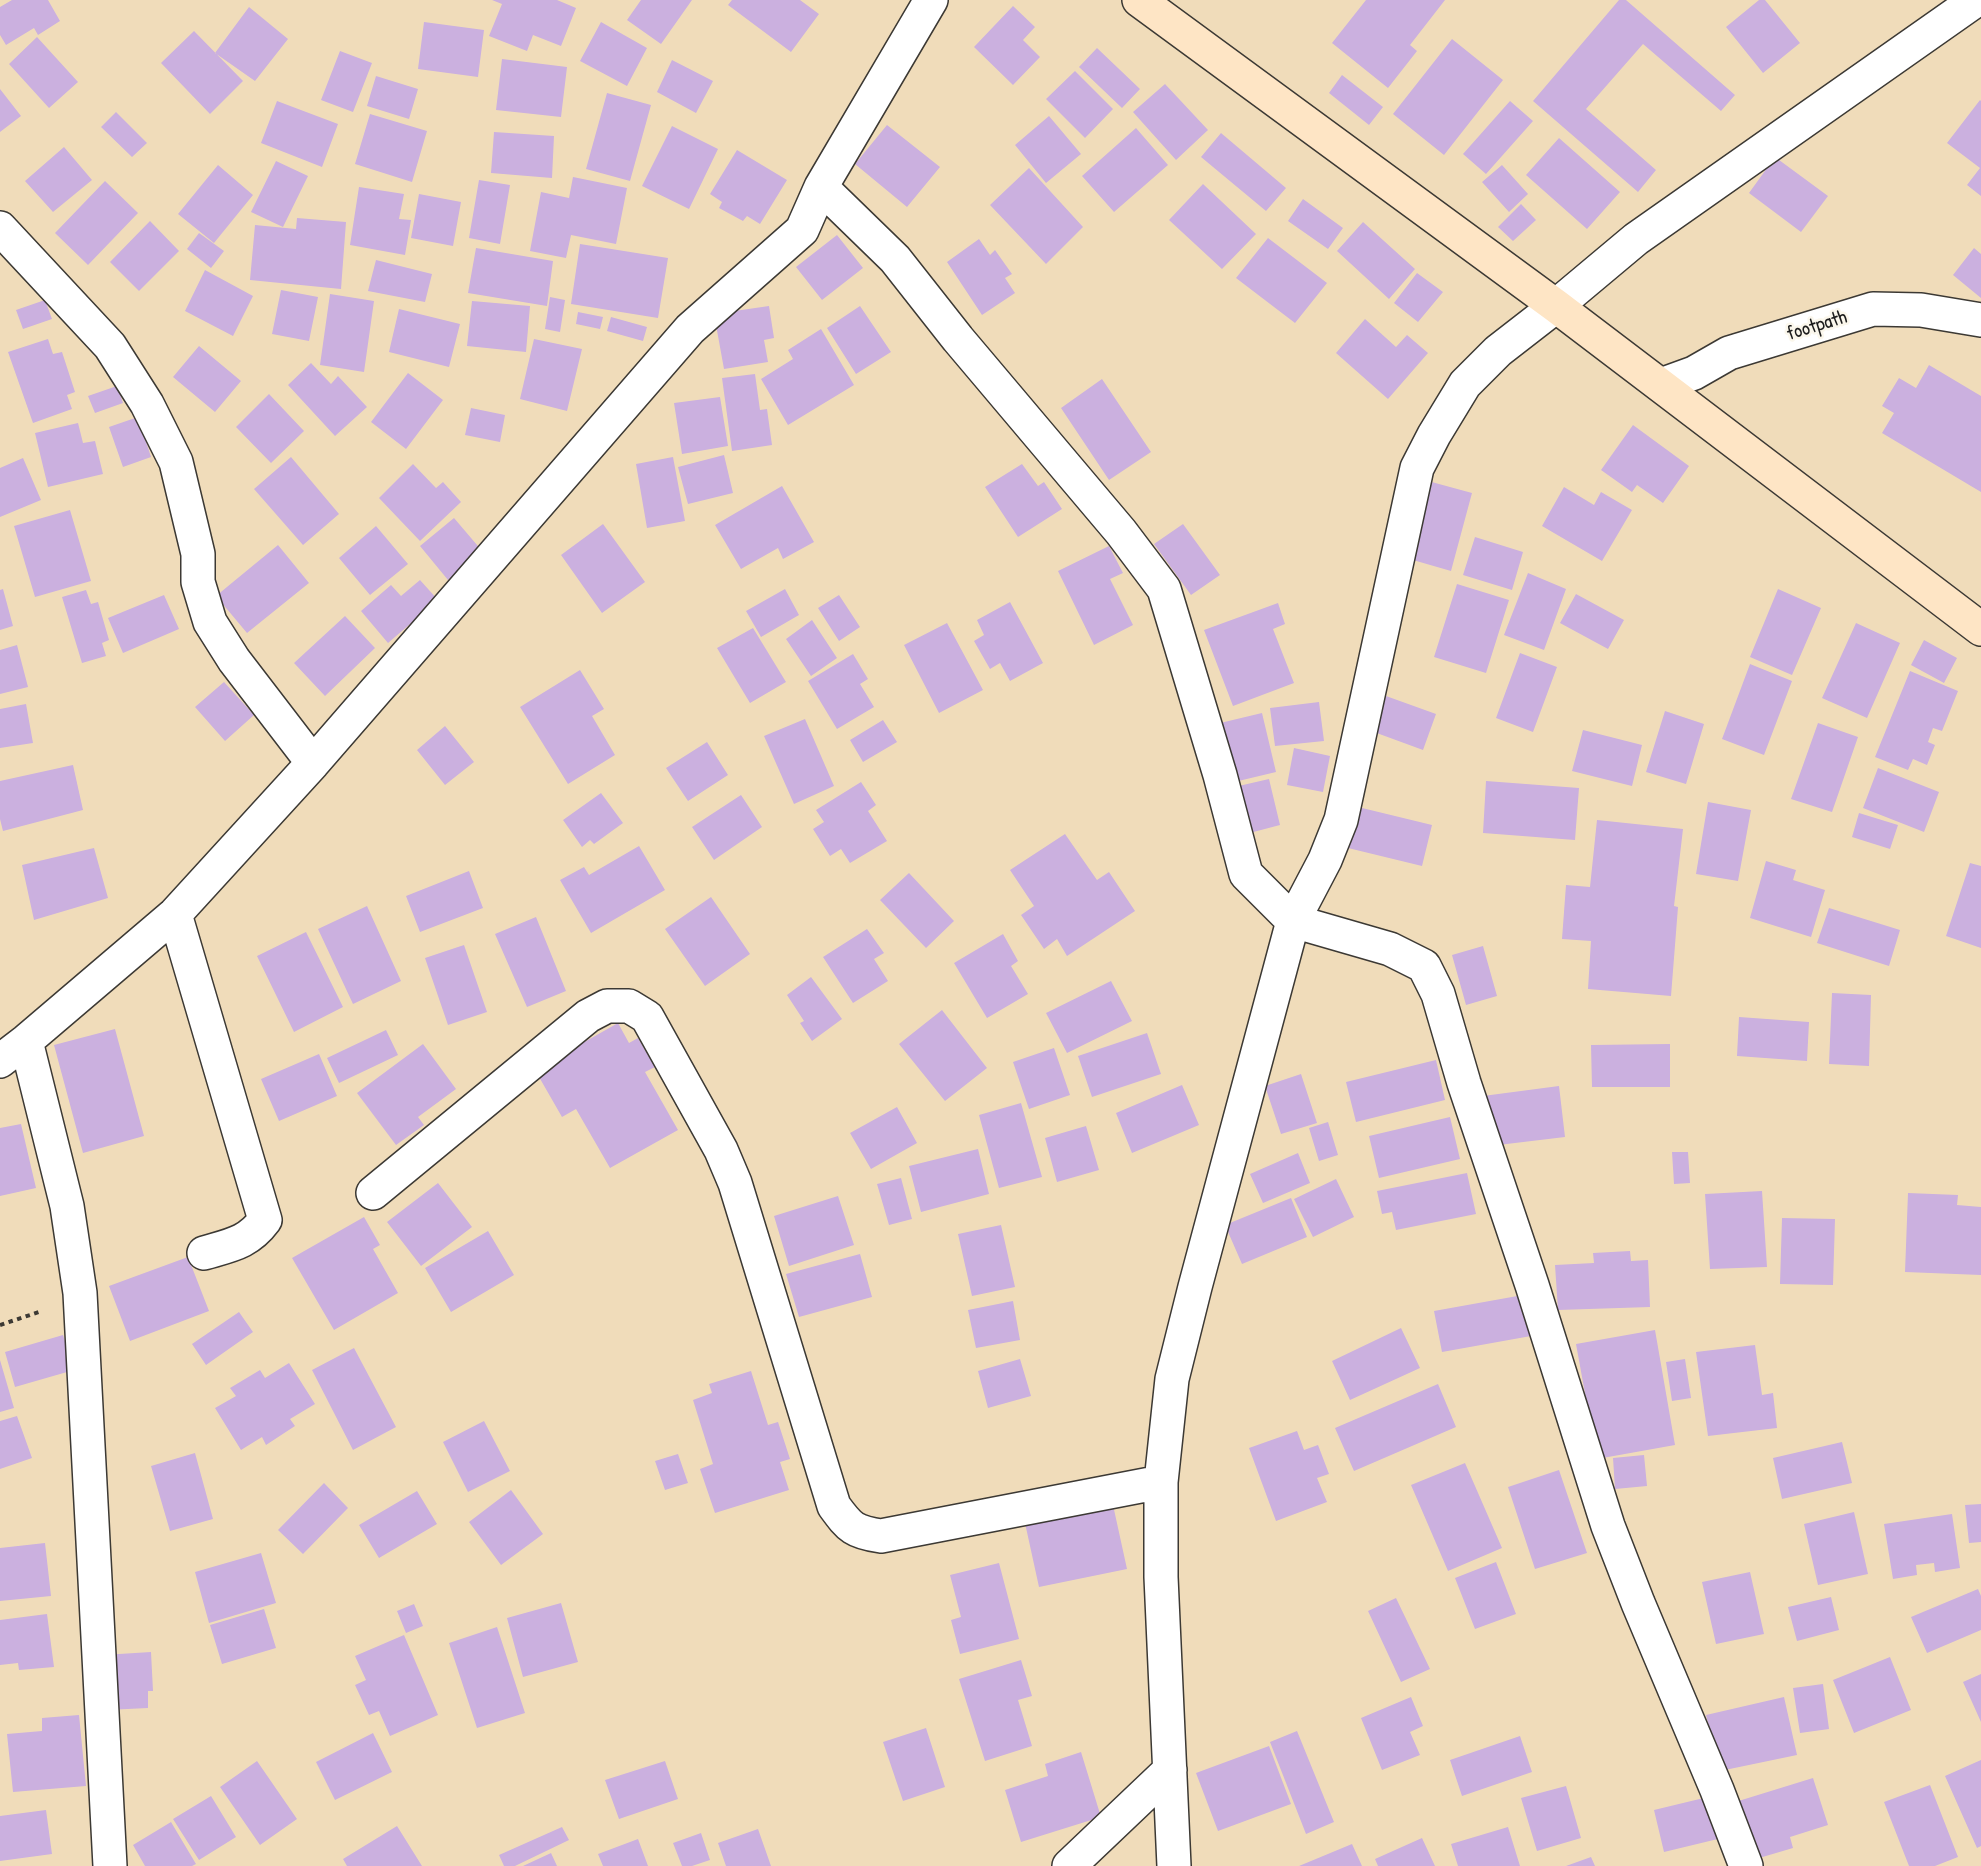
<!DOCTYPE html>
<style>
body{margin:0}
canvas{display:block;background:#f0dcba}
</style>
<canvas width="1981" height="1866"></canvas>
<script>
const context = document.querySelector('canvas').getContext('2d');
context.lineJoin = 'round';
function fill(path, color) {
  context.fillStyle = color;
  context.fill(path, 'evenodd');
}
function strokePath(path, color, width, dash) {
  context.strokeStyle = color;
  context.lineWidth = width;
  context.lineCap = dash ? 'butt' : 'round';
  context.setLineDash(dash || []);
  context.stroke(path);
}
function drawText(font, color, halo, rows, align = 'center') {
  context.font = font + ' "Patrick Hand",sans-serif';
  context.lineWidth = 5;
  context.setLineDash([]);
  context.textBaseline = 'middle';
  context.strokeStyle = halo;
  context.fillStyle = color;
  for (const [text, x, y, turn = 0] of rows) {
    context.save();
    context.translate(x, y);
    context.rotate((+turn || 0) * Math.PI / 180);
    context.textAlign = isNaN(turn) ? turn : align;
    if (halo) context.strokeText(text, 0, 0);
    context.fillText(text, 0, 0);
    context.restore();
  }
}
fill(new Path2D(`
 M12 0H48L60 21 38 35 34 28 6 45 0 35V7Z
 M492 0H557L576 8 561 46 533 35 527 51 489 36 502 4Z
 M641 0H692L661 44 627 20Z
 M732 0H800L819 14 791 52 728 5Z
 M1366 0H1445L1410 45 1417 51 1388 88 1332 43Z
 M1619 0H1626L1735 95 1721 111 1643 44 1586 109 1656 170 1638 192 1533 101Z
 M1759 0H1765L1800 43 1763 73 1726 27Z
 M1013 6 1035 27 1023 40 1040 57 1013 85 974 47Z
 M249 7 288 39 255 81 215 53Z
 M424 22 484 30 478 77 418 69Z
 M601 22 647 48 627 86 580 61Z
 M194 31 243 81 210 114 161 63Z
 M37 37 78 82 49 108 9 64Z
 M1452 39 1503 80 1444 155 1393 114Z
 M1097 48 1140 89 1122 108 1079 67Z
 M340 51 372 63 353 112 321 100Z
 M502 59 567 67 561 117 496 110Z
 M672 60 713 81 696 113 657 92Z
 M1075 71 1113 109 1085 138 1046 99Z
 M1342 75 1383 107 1369 125 1329 93Z
 M376 76 418 89 409 119 367 106Z
 M1165 84 1208 130 1176 160 1133 112Z
 M0 89 21 116 0 132Z
 M607 93 651 105 630 181 586 169Z
 M1980 100 1981 101V196L1967 185 1980 168 1947 143Z
 M277 101 338 124 322 167 261 143Z
 M1510 101 1533 121 1486 174 1463 154Z
 M116 112 147 143 132 157 101 127Z
 M370 114 427 131 412 182 355 164Z
 M1049 116 1081 154 1046 183 1015 145Z
 M887 125 940 167 907 207 855 164Z
 M672 126 718 149 689 209 642 186Z
 M1136 128 1168 165 1114 212 1082 176Z
 M494 132 554 136 552 178 491 173Z
 M1221 133 1286 188 1266 211 1201 157Z
 M1559 138 1620 192 1587 229 1526 175Z
 M64 147 92 180 53 212 25 181Z
 M737 150 787 180 760 224 747 216 743 221 719 208 722 202 710 194Z
 M1775 157 1828 196 1801 232 1749 193Z
 M276 161 308 176 283 227 251 212Z
 M218 165 253 195 214 243 178 214Z
 M1502 165 1528 194 1509 212 1482 182Z
 M1029 168 1083 227 1046 264 990 205Z
 M573 177 627 188 616 244 571 235 566 258 530 251 541 192 569 198Z
 M479 180 510 185 500 244 469 238Z
 M105 181 138 213 88 265 55 233Z
 M1203 184 1256 234 1222 269 1169 220Z
 M359 187 404 194 399 219 411 220 405 255 350 245Z
 M419 194 461 202 453 246 411 238Z
 M1303 199 1343 228 1328 249 1288 221Z
 M1521 204 1536 220 1513 241 1498 227Z
 M297 218 346 222 341 289 250 280 255 225 296 229Z
 M150 221 179 251 139 291 110 262Z
 M1363 222 1415 269 1389 299 1337 251Z
 M199 233 224 251 211 268 187 249Z
 M837 235 863 268 822 300 796 267Z
 M1268 238 1327 283 1295 323 1236 278Z
 M979 239 990 255 995 250 1012 274 1005 278 1015 293 982 315 947 262Z
 M580 244 668 258 658 318 571 304Z
 M476 248 553 261 547 306 468 293Z
 M1974 248 1981 254V298L1953 275Z
 M376 260 432 274 425 302 368 291Z
 M205 270 253 296 233 336 185 311Z
 M1417 273 1443 292 1418 322 1394 303Z
 M281 290 318 297 309 341 272 334Z
 M330 294 374 301 364 372 320 365Z
 M550 297 565 300 560 332 545 329Z
 M45 300 52 319 23 329 16 310Z
 M472 301 530 306 526 352 467 346Z
 M769 306 774 338 764 340 768 362 724 369 714 314Z
 M860 306 891 352 856 374 827 328Z
 M399 309 460 324 449 367 389 352Z
 M578 312 603 317 600 329 576 324Z
 M611 317 647 327 643 341 607 331Z
 M1365 319 1396 347 1407 335 1428 353 1388 399 1336 353Z
 M821 329 854 385 788 425 761 379 793 359 788 350Z
 M48 339 53 354 62 352 75 392 67 395 72 409 33 423 8 352Z
 M534 339 582 349 567 411 520 399Z
 M199 346 241 381 215 412 173 377Z
 M311 363 331 384 338 376 367 407 335 436 288 385Z
 M1929 365 1981 396V492L1882 433 1894 413 1882 406 1899 378 1916 388Z
 M408 373 443 400 406 449 371 422Z
 M755 374 760 410 767 409 772 445 732 451 722 378Z
 M1102 379 1151 452 1109 480 1061 408Z
 M117 386 123 403 95 413 88 396Z
 M269 394 304 431 271 463 236 427Z
 M720 397 728 446 682 454 674 403Z
 M471 408 505 415 500 442 465 435Z
 M138 417 151 457 123 467 109 427Z
 M78 423 83 443 95 441 103 474 48 487 35 433Z
 M1633 425 1689 466 1663 503 1637 485 1632 492 1601 470Z
 M724 455 733 493 688 504 678 467Z
 M291 457 339 514 303 545 254 489Z
 M673 457 685 521 647 528 636 464Z
 M23 458 41 500 0 517V468Z
 M413 464 436 488 443 482 461 502 420 541 379 498Z
 M1022 464 1038 486 1044 482 1062 509 1018 537 985 487Z
 M1428 481 1472 493 1451 571 1406 558Z
 M782 486 814 542 783 559 778 548 741 569 715 525Z
 M1564 487 1594 505 1601 492 1632 510 1602 561 1542 526Z
 M70 510 91 581 35 597 14 526Z
 M454 518 483 552 448 580 420 546Z
 M603 524 645 582 602 613 561 555Z
 M1183 524 1220 575 1191 595 1154 544Z
 M376 526 408 564 370 595 339 558Z
 M1475 537 1523 552 1512 590 1463 575Z
 M278 545 309 583 247 633 216 596Z
 M1109 546 1123 573 1110 579 1133 625 1094 645 1058 571Z
 M1528 573 1566 589 1544 650 1504 635Z
 M420 580 438 600 388 643 361 611 391 585 401 596Z
 M1457 584 1509 600 1486 673 1434 657Z
 M3 589 13 626 0 630V590Z
 M785 589 799 615 761 637 746 611Z
 M1778 589 1821 608 1792 675 1750 657Z
 M86 590 91 604 98 602 109 640 102 643 106 656 82 663 62 597Z
 M1576 594 1624 620 1608 649 1560 623Z
 M164 595 179 629 123 653 108 618Z
 M839 595 860 627 839 641 818 608Z
 M1010 602 1043 663 1010 681 1000 663 990 669 974 641 984 635 977 620Z
 M1278 603 1285 624 1273 629 1294 683 1233 706 1204 630Z
 M345 616 375 648 325 696 294 663Z
 M812 620 837 658 811 676 786 639Z
 M947 623 983 690 939 713 904 645Z
 M1856 623 1900 643 1867 718 1822 698Z
 M753 628 786 682 750 703 717 648Z
 M1924 640 1957 658 1944 683 1911 665Z
 M17 645 28 687 0 694V650Z
 M1520 653 1557 667 1533 732 1496 718Z
 M853 654 868 679 860 684 874 707 837 729 808 681Z
 M1750 664 1792 681 1764 755 1722 739Z
 M580 670 604 709 592 716 615 755 568 784 520 707Z
 M1910 671 1958 691 1942 731 1933 728 1928 742 1935 745 1927 765 1913 759 1908 770 1875 757Z
 M224 682 254 715 225 741 195 707Z
 M1386 696 1436 714 1423 750 1374 732Z
 M1319 702 1324 741 1275 746 1270 708Z
 M26 704 33 743 0 748V709Z
 M1665 711 1704 724 1686 784 1646 772Z
 M1262 713 1276 772 1230 783 1216 724Z
 M805 719 834 786 794 804 764 736Z
 M883 720 897 742 863 762 850 740Z
 M1818 723 1858 737 1832 812 1791 799Z
 M445 726 474 762 445 785 417 750Z
 M1583 730 1642 745 1632 786 1572 771Z
 M707 742 728 775 688 801 666 768Z
 M1294 748 1330 756 1323 792 1287 785Z
 M73 765 83 810 3 831 0 819V781Z
 M1878 768 1939 792 1924 832 1863 808Z
 M1269 779 1280 825 1242 835 1230 788Z
 M1486 781 1579 788 1575 840 1483 833Z
 M861 782 876 805 868 811 887 841 850 863 841 849 830 856 813 829 824 822 816 810Z
 M601 793 623 823 594 844 590 840 582 847 563 820Z
 M741 795 762 827 714 860 692 827Z
 M1708 802 1751 810 1738 881 1696 874Z
 M1358 807 1432 825 1422 866 1348 848Z
 M1859 813 1898 825 1890 849 1852 837Z
 M1597 820 1683 829 1674 906 1678 907 1671 996 1588 989 1591 941 1562 939 1566 885 1590 887Z
 M1065 834 1097 880 1109 872 1135 911 1067 956 1057 939 1044 949 1021 915 1034 906 1010 870Z
 M639 846 665 890 591 933 560 880 584 867 589 875Z
 M94 848 108 898 34 920 22 865Z
 M1766 861 1796 870 1793 880 1825 890 1811 937 1750 918Z
 M1970 863 1981 866V948L1946 936Z
 M469 871 483 908 420 932 406 896Z
 M909 873 954 921 926 948 880 900Z
 M711 897 750 954 705 986 665 929Z
 M367 906 401 981 353 1004 318 929Z
 M1829 908 1900 930 1889 966 1817 943Z
 M536 917 566 991 527 1007 495 934Z
 M867 929 884 953 874 959 888 981 853 1003 823 957Z
 M306 932 343 1007 294 1032 257 956Z
 M1003 934 1018 961 1011 966 1028 994 987 1018 954 963Z
 M464 945 487 1012 448 1025 425 958Z
 M1483 946 1497 996 1466 1005 1452 955Z
 M811 977 842 1019 812 1041 800 1023 804 1021 787 995Z
 M1111 981 1132 1021 1067 1053 1046 1013Z
 M1832 993 1871 995 1869 1066 1829 1064Z
 M942 1010 987 1068 945 1101 899 1044Z
 M1739 1017 1809 1022 1807 1061 1737 1056Z
 M618 1023 629 1043 638 1038 655 1067 645 1072 678 1130 610 1168 576 1109 562 1117 535 1070Z
 M115 1029 144 1136 83 1153 54 1045Z
 M386 1030 398 1055 339 1083 327 1058Z
 M1147 1033 1161 1074 1092 1097 1078 1056Z
 M423 1044 456 1089 418 1117 424 1125 396 1145 357 1093Z
 M1670 1044V1087H1592L1591 1045Z
 M1054 1048 1070 1095 1029 1109 1013 1062Z
 M319 1054 337 1096 279 1121 261 1079Z
 M1436 1060 1445 1100 1356 1122 1346 1082Z
 M1301 1074 1317 1123 1281 1134 1265 1086Z
 M1182 1085 1199 1125 1132 1153 1116 1113Z
 M1559 1086 1565 1137 1490 1146 1483 1096Z
 M1021 1103 1042 1177 999 1188 979 1115Z
 M897 1107 917 1143 871 1169 850 1133Z
 M1450 1117 1460 1159 1379 1178 1369 1136Z
 M1328 1122 1338 1155 1319 1161 1309 1128Z
 M21 1124 36 1188 0 1196V1128Z
 M1086 1126 1099 1170 1057 1182 1045 1138Z
 M978 1149 989 1194 921 1212 909 1166Z
 M1672 1152H1688L1690 1183 1674 1184Z
 M1298 1153 1310 1183 1263 1203 1250 1174Z
 M1467 1173 1476 1214 1396 1230 1392 1212 1382 1214 1377 1191Z
 M901 1178 912 1219 889 1225 877 1184Z
 M1336 1179 1354 1217 1313 1237 1294 1199Z
 M438 1183 472 1227 421 1266 387 1222Z
 M1762 1191 1767 1267 1710 1269 1705 1194Z
 M1908 1193 1958 1195 1957 1205 1981 1207V1275L1905 1272Z
 M838 1196 854 1245 789 1266 774 1216Z
 M1291 1198 1307 1237 1242 1264 1225 1225Z
 M364 1217 380 1245 373 1249 398 1293 334 1330 292 1258Z
 M1782 1218 1835 1219 1833 1285 1780 1284Z
 M1001 1225 1015 1287 972 1296 958 1234Z
 M488 1231 514 1275 451 1312 425 1268Z
 M1630 1251 1631 1261 1648 1260 1650 1307 1558 1310 1555 1265 1594 1263 1593 1253Z
 M860 1254 872 1297 799 1317 786 1274Z
 M188 1257 209 1311 130 1341 109 1286Z
 M1523 1295 1531 1336 1442 1352 1434 1311Z
 M1013 1301 1020 1340 976 1348 968 1310Z
 M239 1312 253 1332 206 1365 192 1344Z
 M1401 1328 1420 1368 1350 1400 1332 1361Z
 M1655 1330 1675 1445 1597 1459 1576 1344Z
 M63 1335 74 1370 15 1387 5 1352Z
 M1755 1345 1762 1395 1773 1393 1777 1428 1708 1436 1696 1352Z
 M354 1348 396 1427 353 1450 312 1370Z
 M1020 1359 1031 1396 988 1408 978 1371Z
 M1685 1359 1691 1398 1672 1401 1666 1362Z
 M0 1360 14 1408 0 1412Z
 M289 1363 315 1404 290 1419 295 1426 266 1445 262 1437 241 1450 215 1408 236 1396 230 1388 260 1370 265 1378Z
 M751 1371 768 1425 778 1422 790 1459 780 1462 789 1490 715 1513 700 1469 713 1464 693 1400 712 1393 709 1384Z
 M1438 1384 1456 1427 1354 1471 1335 1428Z
 M17 1416 32 1458 0 1469V1421Z
 M484 1421 510 1471 468 1492 443 1442Z
 M1297 1431 1304 1450 1318 1445 1329 1474 1317 1478 1327 1502 1276 1521 1249 1448Z
 M1842 1442 1852 1483 1782 1499 1773 1458Z
 M195 1453 213 1519 170 1531 151 1466Z
 M678 1454 688 1483 665 1490 655 1461Z
 M1644 1455 1647 1486 1615 1489 1613 1458Z
 M1465 1463 1502 1548 1448 1571 1411 1485Z
 M1559 1470 1587 1553 1535 1569 1508 1487Z
 M324 1483 348 1508 303 1554 278 1530Z
 M511 1490 543 1534 501 1565 469 1522Z
 M417 1491 437 1524 379 1558 359 1525Z
 M1981 1504V1542L1969 1543 1965 1505Z
 M1113 1505 1127 1569 1039 1587 1025 1523Z
 M1854 1512 1868 1574 1818 1585 1804 1524Z
 M1952 1514 1960 1568 1935 1572 1934 1563 1916 1565 1917 1575 1893 1579 1884 1524Z
 M45 1543 51 1596 0 1601V1548Z
 M261 1553 276 1603 209 1623 195 1572Z
 M1496 1562 1516 1614 1475 1629 1455 1578Z
 M999 1563 1019 1639 960 1654 951 1620 961 1617 950 1575Z
 M1750 1572 1764 1634 1716 1644 1702 1582Z
 M1978 1589 1981 1596V1630L1927 1653 1911 1617Z
 M1831 1597 1839 1630 1797 1641 1788 1607Z
 M1396 1598 1430 1669 1401 1682 1368 1611Z
 M561 1603 578 1662 523 1677 507 1618Z
 M414 1604 423 1626 406 1633 397 1611Z
 M264 1609 276 1648 222 1664 210 1625Z
 M47 1614 54 1667 19 1670 18 1663 0 1665V1620Z
 M497 1627 525 1713 477 1728 449 1643Z
 M404 1635 438 1715 390 1736 379 1711 369 1715 355 1685 366 1680 355 1656Z
 M151 1652 153 1691H148V1708L107 1710 103 1655Z
 M1890 1657 1911 1710 1854 1733 1833 1680Z
 M1021 1660 1032 1696 1018 1700 1032 1746 985 1761 959 1679Z
 M1981 1674V1722L1963 1682Z
 M1823 1684 1829 1729 1800 1733 1793 1688Z
 M1411 1697 1423 1726 1410 1732 1420 1755 1382 1770 1361 1718Z
 M1784 1697 1797 1755 1720 1771 1706 1715Z
 M79 1715 86 1786 13 1792 7 1734 42 1731V1718Z
 M926 1728 945 1787 903 1801 883 1742Z
 M1297 1731 1334 1822 1306 1834 1270 1742Z
 M373 1733 392 1772 335 1800 316 1762Z
 M1520 1736 1532 1772 1462 1796 1450 1760Z
 M1269 1746 1291 1804 1218 1831 1196 1773Z
 M1081 1752 1101 1817 1021 1842 1005 1790 1048 1776 1045 1764Z
 M1981 1760V1846L1977 1848 1945 1776Z
 M257 1761 297 1819 260 1845 220 1787Z
 M665 1761 678 1799 619 1819 605 1780Z
 M1813 1778 1828 1825 1790 1837 1793 1848 1749 1861 1732 1803Z
 M1930 1785 1958 1857 1935 1866H1909L1884 1802Z
 M1566 1786 1581 1838 1537 1851 1521 1798Z
 M211 1796 236 1837 199 1860 173 1819Z
 M1712 1796 1722 1838 1664 1852 1654 1810Z
 M46 1810 52 1854 0 1861V1816Z
 M171 1822 196 1864 192 1866H145L133 1845Z
 M397 1826 422 1866H347L343 1859Z
 M562 1827 569 1840 515 1866H504L499 1855Z
 M1508 1827 1520 1866H1458L1451 1844Z
 M758 1829 771 1866H726L718 1843Z
 M701 1833 710 1860 692 1866H682L673 1843Z
 M1422 1838 1435 1866H1378L1375 1859Z
 M638 1839 648 1866H603L598 1854Z
 M1352 1844 1362 1866H1299Z
 M551 1853 557 1866H523Z
 M1591 1857 1595 1866H1566Z`), '#cbb0df');
const street = new Path2D(`
 M821 187 895 259 958 339 1121 532 1164 589 1220 775 1246 874 1293 921 1390 949 1424 966 1438 994 1464 1083 1532 1285 1608 1526 1638 1603 1717 1790 1746 1866
 M0 228 110 346 147 404 176 462 198 554V582L210 622 234 660 313 763
 M1661 385 1694 373 1729 353 1873 309 1921 310 1981 320
 M175 914 265 1220C248 1243 231 1245 204 1253
 M26 1041 67 1206 80 1293 110 1866
 M0 1061 26 1041 175 914 313 763 690 329 802 230 821 187 931 0
 M373 1193 588 1016 607 1006H629L647 1017 721 1150 735 1183 834 1506C850 1528 854 1532 881 1536L1161 1482
 M1069 1866 1170 1770
 M1174 1866 1161 1577V1482L1172 1379 1195 1287 1293 921 1325 860 1341 820 1417 468 1434 435 1465 384 1498 351 1556 306 1636 239 1976 0`);
const secondary = new Path2D(`
 M1139 0 1556 306 1981 629`);
strokePath(street, '#3c3934', 36);
strokePath(secondary, '#3c3934', 36);
strokePath(new Path2D(`
 M0 1325 39 1312`), '#3c3934', 4, [4.5, 4.5]);
strokePath(street, '#fff', 33);
strokePath(secondary, '#fee5c5', 33);
drawText('20px', '#1c1c1c', '#fbf7ec', [
 ["footpath",1817,326,-17]
]);
</script>
